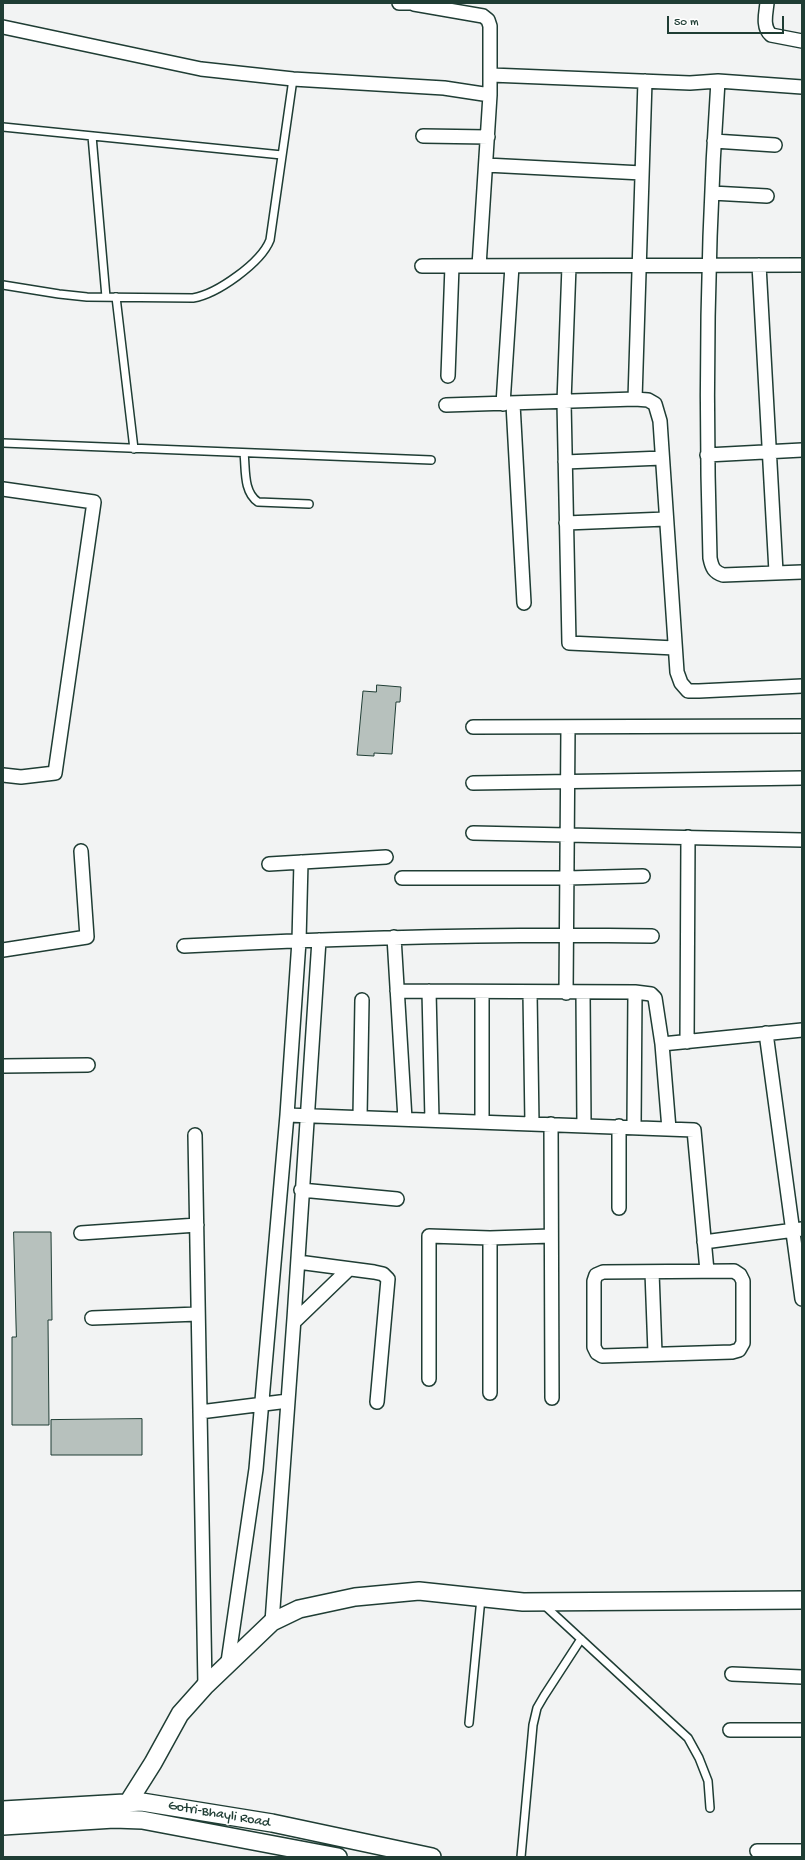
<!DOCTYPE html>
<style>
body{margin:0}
#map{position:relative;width:805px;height:1860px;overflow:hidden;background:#f2f3f3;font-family:"Gochi Hand",sans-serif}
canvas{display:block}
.frame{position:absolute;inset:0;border:4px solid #1f3d34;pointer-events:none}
.scale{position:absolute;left:667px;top:16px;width:117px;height:18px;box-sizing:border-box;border:2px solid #1f3d34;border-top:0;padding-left:5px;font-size:12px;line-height:14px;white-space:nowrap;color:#1f3d34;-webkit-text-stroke:3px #fff;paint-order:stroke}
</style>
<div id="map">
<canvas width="805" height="1860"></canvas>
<div class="frame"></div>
<div class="scale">50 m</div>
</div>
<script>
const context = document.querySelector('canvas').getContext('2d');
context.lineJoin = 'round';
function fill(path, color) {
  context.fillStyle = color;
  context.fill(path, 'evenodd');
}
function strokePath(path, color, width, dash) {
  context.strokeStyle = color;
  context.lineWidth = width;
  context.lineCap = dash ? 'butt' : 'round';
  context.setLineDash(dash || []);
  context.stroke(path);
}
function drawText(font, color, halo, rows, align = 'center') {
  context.font = font + ' "Gochi Hand",sans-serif';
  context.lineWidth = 3.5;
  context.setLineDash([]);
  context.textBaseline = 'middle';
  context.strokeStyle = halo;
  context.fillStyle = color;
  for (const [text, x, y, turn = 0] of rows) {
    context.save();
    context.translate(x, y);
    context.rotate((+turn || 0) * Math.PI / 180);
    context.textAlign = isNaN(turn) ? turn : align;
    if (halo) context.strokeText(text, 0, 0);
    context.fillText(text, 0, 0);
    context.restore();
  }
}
const building = new Path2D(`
 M377 685 401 687 400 702H396L392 754 374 753V756L357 755 363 691 376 692Z
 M14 1232H51L52 1320H48L49 1425H12V1337H16Z
 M142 1419V1455H51V1420Z`);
fill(building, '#b7c1bd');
strokePath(building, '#1f3d34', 1);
const service = new Path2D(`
 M3 127 282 155
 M92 136 106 297
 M3 285 59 294 87 297 193 298C217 294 261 263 270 240L293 79
 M116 297 134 449
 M3 443 431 460
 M244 453C246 469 243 492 258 502L309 504
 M543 1604 688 1738 699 1758 708 1781 710 1808
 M469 1723 481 1598
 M521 1857 533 1725 537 1708 544 1696 581 1639`);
const minor = new Path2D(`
 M399 3H414
 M767 3C766 13 762 27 771 35L802 41
 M414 4 483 16 488 20 490 26V95
 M3 27 201 69 293 79 444 88 490 95 479 266
 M491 75 690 83 718 81 802 87
 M718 81C707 240 705 399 710 558 712 568 714 572 723 575L802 572
 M423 136 488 137
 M714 141 775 145
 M486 165 642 173
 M712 193 767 196
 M759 265 776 572
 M422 266 802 265
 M569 266 564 402 569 643 675 648
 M448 376 452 266
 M635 399 645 81
 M503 404 512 266
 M513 404 524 603
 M446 405 635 399 648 400 655 404 660 421 677 672 681 683 688 691H699L802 686
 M707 455 802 450
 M565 462 662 458
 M3 489 94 502 55 773 21 777 3 775
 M566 523 666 519
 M473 727 802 726
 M473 783 802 778
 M473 833 802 840
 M269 864 386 857
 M402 878H567L643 876
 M394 937 405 1119
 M184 946C340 938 496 933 652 936
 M3 950 87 937 81 851
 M397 991 635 992 651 994 655 998 662 1044 669 1129
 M429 991 432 1120
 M482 992V1122
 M530 993 532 1124
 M566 993 568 727
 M583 993 584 1125
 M766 1033 802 1299
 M687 1042 688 837
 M662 1044 802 1030
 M3 1066 88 1065
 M287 1115 694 1130 707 1271
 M360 1117 362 1000
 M551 1124 552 1398
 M619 1126V1208
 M634 1126 635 992
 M195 1135 205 1686
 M301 1190 397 1199
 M81 1233 197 1225
 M490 1238V1393
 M704 1242 802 1229
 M298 1262 374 1272 383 1274 388 1279 377 1402
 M734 1271 740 1275 743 1281V1343L739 1350 732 1352 602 1356 597 1353 594 1347V1281L596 1275 603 1272Z
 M652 1272 655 1353
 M92 1318 198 1314
 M294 1322 349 1269
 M429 1379V1236L490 1238 551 1236
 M200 1412 288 1401
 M272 1622C289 1395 305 1167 319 940
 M228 1662 256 1469 287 1115 299 941 301 862
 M732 1674 802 1677
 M730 1730H802
 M757 1851H802`);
const tertiary = new Path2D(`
 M129 1801 153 1763 180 1714 205 1686 272 1622 299 1609 355 1597 419 1591 523 1602 802 1600
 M3 1810 142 1802 272 1823 432 1857
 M3 1826 114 1819 142 1820 338 1857`);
strokePath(service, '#1f3d34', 10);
strokePath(minor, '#1f3d34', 16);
strokePath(tertiary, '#1f3d34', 20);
strokePath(service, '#fff', 7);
strokePath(minor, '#fff', 13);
strokePath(tertiary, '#fff', 17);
drawText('14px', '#1f3d34', '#fff', [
 ["Gotri-Bhayli Road",219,1815,10]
]);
</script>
